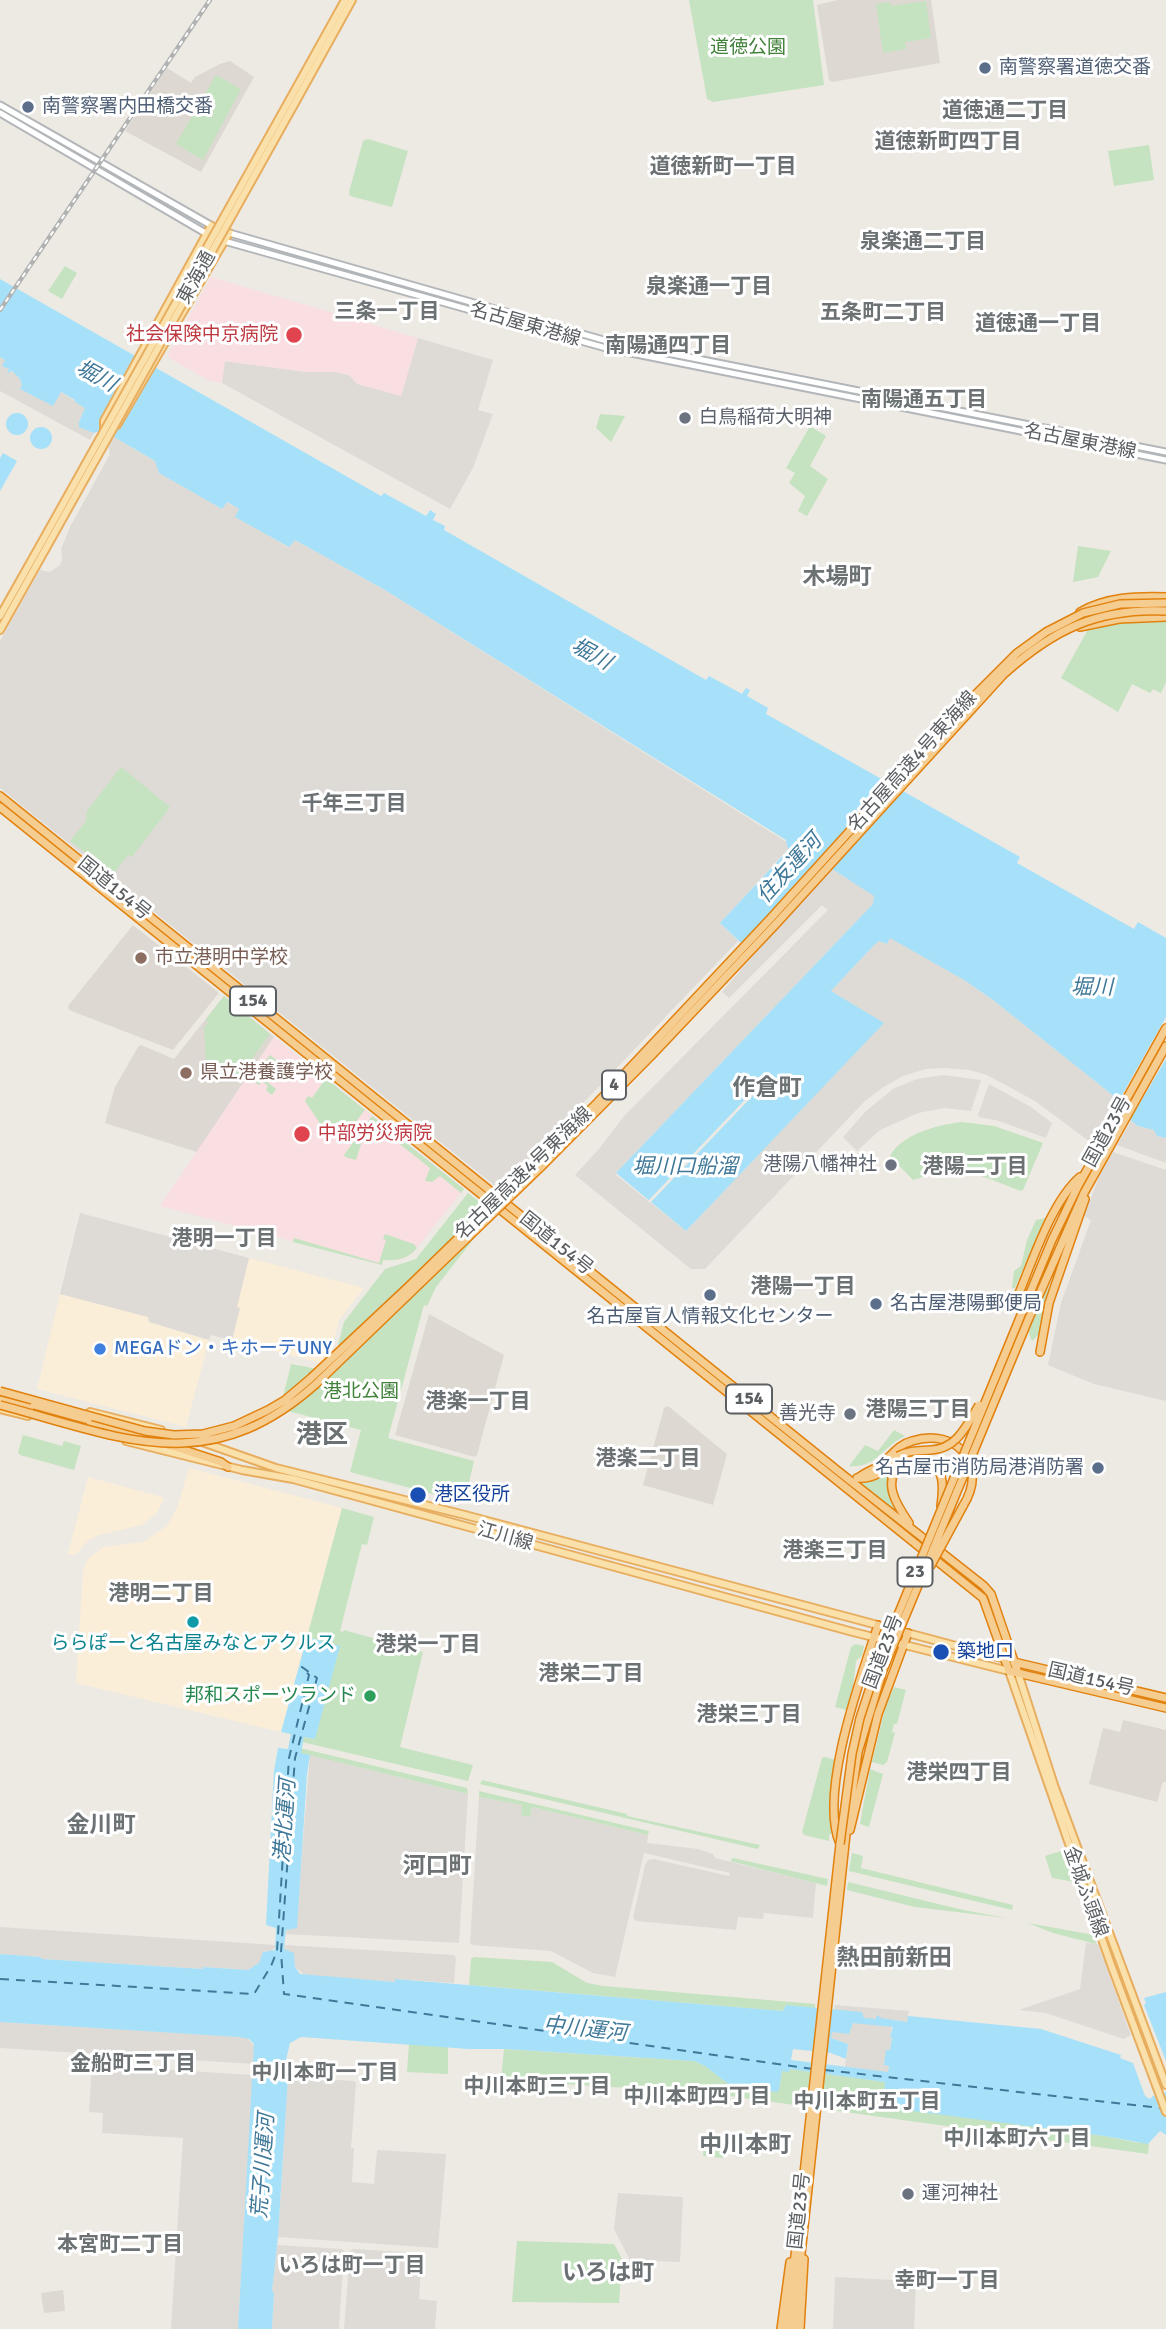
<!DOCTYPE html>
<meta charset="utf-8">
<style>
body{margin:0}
canvas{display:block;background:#ede9e3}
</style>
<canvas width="1166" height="2329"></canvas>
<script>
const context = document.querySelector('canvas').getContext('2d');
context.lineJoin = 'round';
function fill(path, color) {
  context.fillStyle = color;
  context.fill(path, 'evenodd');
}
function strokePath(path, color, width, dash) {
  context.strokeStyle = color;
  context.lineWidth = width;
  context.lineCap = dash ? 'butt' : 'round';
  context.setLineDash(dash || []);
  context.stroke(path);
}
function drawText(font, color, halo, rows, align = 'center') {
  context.font = font + ' Signika,"Noto Sans JP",sans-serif';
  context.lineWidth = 6;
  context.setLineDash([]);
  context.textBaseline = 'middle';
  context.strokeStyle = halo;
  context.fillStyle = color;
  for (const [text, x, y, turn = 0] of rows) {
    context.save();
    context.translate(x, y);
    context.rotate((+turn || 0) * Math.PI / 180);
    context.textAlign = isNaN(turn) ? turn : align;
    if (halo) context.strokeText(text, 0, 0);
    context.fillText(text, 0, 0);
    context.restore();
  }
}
fill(new Path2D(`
 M249 1258 364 1288 339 1320 328 1362 324 1364 232 1340 240 1308 237 1307Z
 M60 1294 149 1317V1322L209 1340 186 1427 37 1389Z
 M189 1468 342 1508 281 1732 76 1683 83 1571 87 1560 103 1547 143 1542 167 1526 177 1508Z
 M88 1477 162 1497 164 1499 157 1513 142 1525 99 1535 89 1540 75 1555 68 1554Z`), '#fbeed9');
fill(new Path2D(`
 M418 338 493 360 478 410 493 414 473 468 450 509 222 383 224 361 306 372H335L349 375 401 396Z
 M0 357 5 360 9 371 15 373 20 379 23 385 20 389 61 392 86 408 79 421 94 433 90 440 0 391Z
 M114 437 156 462 159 473 222 509 226 502 239 509 236 516 288 547 295 540 385 590 788 843V849L720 923 738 941 500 1190 0 788V641L40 570 50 572 60 565 62 560 61 549 70 527 110 454 108 446Z
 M829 867 872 894 875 898 873 904 616 1173V1175L686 1231 883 1023 831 991 874 945 879 941 887 944 890 937 964 980 993 1000 1120 1101 1094 1145 1035 1101 987 1075 969 1070 945 1068 926 1069 903 1076 882 1088 864 1102 705 1269H691L575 1175 598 1150 625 1115 828 910 822 905 729 998 722 992Z
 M943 1075 981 1080 971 1111 944 1108 918 1113 880 1130 857 1151 843 1137 866 1111 893 1089 917 1079Z
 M989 1084 1031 1107 1052 1123 1046 1138 999 1121 979 1117 978 1115Z
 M1131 1121 1138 1126 1154 1130 1161 1137 1166 1138V1163L1117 1145Z
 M1113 1152 1166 1170V1401L1094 1384 1048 1365 1061 1303 1091 1220 1084 1216 1099 1177Z
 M80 1213 249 1258 237 1307 240 1308 232 1340 211 1335 209 1340 149 1322 148 1317 60 1294Z
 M310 1755 468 1794 459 1943 285 1934 288 1928H296Z
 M479 1797 523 1805 521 1815 530 1817 532 1807 648 1835 647 1843 698 1849 713 1854 715 1858 816 1883 813 1918 764 1913 763 1919 738 1917 736 1930 636 1921 633 1918 645 1865 648 1860 654 1859 729 1876 730 1873 644 1853 615 1977 593 1973 551 1951 472 1945 470 1943Z
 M0 1927 276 1945V1947L271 1951H265L259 1963 248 1970 204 1967 203 1969 41 1959 40 1957 0 1954Z
 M1086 1943 1098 1944 1131 2035 1124 2039 1046 2013 1019 2010 1080 1989Z
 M284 1945 454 1955 456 1958 454 1983 396 1979 395 1982 305 1975 295 1967 294 1953 285 1951Z
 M835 2005 909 2011 907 2022 894 2020 890 2036 892 2038 890 2050 884 2065H889L888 2073 845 2067 848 2044 831 2038Z
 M0 2022 246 2037 255 2047 254 2064 0 2048Z
 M92 2065 253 2075 238 2329H171L183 2138 102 2133 103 2113 89 2112Z
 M288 2077 354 2081 356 2083 351 2148H354L352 2182 374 2184 377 2150 446 2154 438 2248 278 2237Z
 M618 2193 683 2197 680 2262 630 2260 614 2229Z
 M277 2245 342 2249 344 2251 339 2329H272L274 2293 272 2291Z
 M353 2249 422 2253 419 2299 437 2301 435 2329H344L350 2251Z
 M835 2277 913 2281 916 2283 914 2329H833Z`), '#dedbd7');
fill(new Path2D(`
 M838 0H931L940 63 832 82 829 80 817 5Z
 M230 61 254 77 201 172 125 131 167 68 191 83 195 77 220 64Z
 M133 925 218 992V994L173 1050 69 1010 68 1006Z
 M224 996 274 1037 197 1152 105 1123 115 1087 138 1047 141 1045 174 1059Z
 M429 1314 504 1355 477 1455 475 1457 395 1435Z
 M668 1406 727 1454 713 1505 643 1485 664 1408Z
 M1123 1720 1166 1730V1782H1163L1157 1802 1089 1784 1103 1728 1120 1732Z
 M63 2290 65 2311 44 2313 41 2293Z`), '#ddd8d1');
fill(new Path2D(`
 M211 277 418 338 401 396 357 384 349 375 335 372H306L225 361 222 383 210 381 169 358 168 354Z
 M274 1037 464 1189 412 1254 400 1260H383L382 1265 160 1206Z`), '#f9dfe1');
fill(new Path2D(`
 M689 0H813L824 85 713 102 707 99Z
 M926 1 931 38 905 42 906 49 883 53 876 4 890 2 891 6Z
 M216 75 241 89 203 160 176 144Z
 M368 139 408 151 392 207 350 196 349 192 363 141Z
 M1149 145 1154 180 1114 186 1108 151Z
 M65 266 77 273 62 299 48 291Z
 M600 414 625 416 611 442 596 428Z
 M810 426 826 436 810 466 828 479 807 516 798 511 805 496 789 483 795 473 786 468Z
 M1078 546 1111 551 1098 577 1073 582Z
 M1123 621 1166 622V682L1161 693 1153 689 1150 693 1132 684 1118 712 1061 678 1090 626Z
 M121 767 170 807 132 857 128 855 113 874 70 841 86 821 87 811Z
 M224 996 270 1034 238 1078 206 1062 204 1028 208 1023 206 1019Z
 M270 1055 292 1072 302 1059 365 1110 342 1139 327 1134 305 1101 308 1096 312 1098 322 1084 319 1082 321 1079 308 1069 305 1072 302 1070 295 1080 292 1078 293 1075 285 1068 282 1071 269 1060 258 1075 276 1089 272 1095 266 1090 268 1086 262 1081 259 1085 256 1083 258 1079 254 1076Z
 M372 1116 464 1189 461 1193 440 1176 432 1182 425 1181 430 1168 386 1133 384 1136 372 1127 367 1139 363 1138 356 1160 345 1157 344 1155Z
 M962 1122 994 1126 1043 1143 1023 1190 1021 1191C995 1182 968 1167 940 1171 930 1173 922 1178 913 1180L890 1156C903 1133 938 1125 962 1122Z
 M468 1193 494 1213 436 1287 427 1306 424 1305 388 1438 474 1461 465 1500 463 1502 350 1472 361 1430 280 1409 291 1364 328 1371 333 1365 344 1322 385 1269 416 1259Z
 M1045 1218 1015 1288H1012L1014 1271 1021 1266 1027 1240 1036 1220Z
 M385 1234 414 1244 417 1248C408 1259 397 1261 383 1260L382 1265 293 1242 294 1238 379 1263 386 1240 383 1239Z
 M1051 1276 1039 1334 1032 1341 1028 1331Z
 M894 1430 905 1436C883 1446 876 1469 849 1466L865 1445 878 1451Z
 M23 1435 62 1446 64 1441 81 1446 74 1470 20 1455 18 1452Z
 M895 1465C881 1485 893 1500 903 1518L858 1482 876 1479Z
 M342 1508 374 1517 367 1545 362 1544 340 1631 343 1632 344 1630 423 1652 400 1747 473 1765 468 1781 302 1742 304 1737 314 1739 339 1646 307 1637Z
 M856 1644 864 1646 862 1656 856 1661 853 1688 847 1710 835 1707 851 1647Z
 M894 1687 906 1690 897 1724H894L892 1732 895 1733 887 1762 883 1765 872 1762 886 1705Z
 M300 1748 467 1788 468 1794 301 1753Z
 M825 1757 836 1760 829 1808 832 1834 829 1835V1841L804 1835 802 1832 822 1758Z
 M870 1769 883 1774 869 1827 860 1824Z
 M482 1780 627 1814V1816L760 1845 758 1849 480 1784Z
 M479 1791 649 1831 648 1835 532 1807 530 1817 521 1815 522 1805 479 1797Z
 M1064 1850 1075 1882 1052 1878 1045 1856Z
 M852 1853 863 1856 861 1868 1013 1905 1012 1910 849 1871Z
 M733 1858 828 1879 827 1886 730 1861Z
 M848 1882 963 1910 1007 1918 915 1907 847 1890Z
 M1028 1923 1094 1935 1096 1944 1053 1933Z
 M474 1957 552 1962 587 1983 603 1986 815 2004V2008L786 2005 783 2011 469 1985 471 1959Z
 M409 2044 448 2046V2074L407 2072Z
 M504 2049 694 2061 705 2066 731 2086 779 2090 782 2071 791 2069 886 2082 883 2106 1104 2136 1139 2143 1141 2141 1149 2143 1148 2154 708 2093 501 2080Z
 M705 2136 725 2138 723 2158 703 2156Z
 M517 2241 614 2244 622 2259 619 2303 512 2302Z`), '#c5e3c0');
fill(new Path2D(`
 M0 279 381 496 384 493 426 516 430 510 436 514 433 520 445 526 444 530 706 680 709 676 742 694 746 688 750 690 747 696 768 708 766 714 1020 857 1017 863 1134 929 1138 922 1166 938V1138L1157 1136 1154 1130 1138 1126 1116 1109 1120 1101 993 1000 964 980 890 938 887 944 879 941 874 945 831 991 884 1023 686 1231 616 1173 873 904 874 896 826 865 818 866 741 943 720 923 788 850 786 840 385 590 295 540 289 547 235 517 239 509 227 502 222 509 159 473 155 461 102 430 94 433 79 427V422L85 408 75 402V400L61 392 53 406 20 389 22 385 20 379 12 371 7 373 9 369 2 366 5 360 0 357Z
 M6 424a11 11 0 1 1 22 0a11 11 0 1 1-22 0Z
 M30 438a11 11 0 1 1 22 0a11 11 0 1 1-22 0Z
 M3 453 17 461 0 491V458Z
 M307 1637 340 1646 315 1739 304 1737 301 1753 310 1755 307 1774 297 1928 286 1930 284 1949 294 1953 295 1967 300 1974 395 1982V1979L783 2011 786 2005 862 2012 864 2018 876 2019 877 2015 881 2018 907 2022 908 2016 1041 2029 1121 2055 1120 2058 1133 2063 1145 2096 1150 2099 1153 2096 1166 2092V2135L1160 2131 1148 2144 1104 2136 883 2107 885 2082 790 2069 789 2072 782 2071 779 2090 777 2092 731 2086 705 2066 694 2061 505 2049H469L301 2037 290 2043 286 2060 289 2061 278 2237 272 2291 274 2293 272 2329H238L254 2044 249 2039 239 2037 0 2022V1954L40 1957 42 1959 203 1969V1967L248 1970 259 1963 263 1952 275 1950 276 1928 266 1925 274 1771 278 1748 288 1749 291 1734 281 1732ZM853 2023 893 2027 890 2036 892 2038 890 2050H886L884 2065 889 2066 888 2072 791 2060 793 2049 831 2053 846 2059 848 2044 831 2038 832 2032 849 2034Z
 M1166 1992V2061L1144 2005 1146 2003 1144 1998Z`), '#a6e1f9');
fill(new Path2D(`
 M1166 1017V1059L1128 1123 1113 1111Z
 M761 1083 763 1085 650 1203 648 1201Z`), '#ede9e3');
strokePath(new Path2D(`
 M0 1979 254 1994 271 1966 277 1951 289 1758 309 1675 302 1667 317 1678 295 1758 281 1952 284 1994 813 2069
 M825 2070 1160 2108`), '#3f7899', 2, [9, 7]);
const secondary = new Path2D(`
 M0 105 214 227
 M0 113 207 234 224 241 606 348 1166 460
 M226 232 607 341 1166 452`);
const primary = new Path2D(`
 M290 99 345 0
 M295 103 352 0
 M117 425 229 233
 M104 431V421L211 226
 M0 616 39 547
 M0 630 45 550
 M0 1409 28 1416
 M90 1412 161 1430
 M126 1441 242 1470 293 1479 853 1632 1009 1671 1110 1962 1166 2112
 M202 1442 276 1468 465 1515 1005 1659
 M1018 1673 1054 1785 1166 2085`);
const highway = new Path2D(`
 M1080 612C1107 597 1135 596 1166 597
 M1080 627 1119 619 1166 617
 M0 796 838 1471 984 1586 991 1594 1018 1673
 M0 807 983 1598 1009 1671 1166 1708
 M1017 1298C1032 1263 1051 1202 1080 1177
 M1023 1310 1052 1240 1078 1186 1166 1028
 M1029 1318 1084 1193 1166 1046
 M1040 1352 1049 1303 1085 1199
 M0 1400 145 1438
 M163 1443 221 1462 228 1467
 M857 1478C876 1480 886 1468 898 1456
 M858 1478C864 1473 870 1471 877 1467 890 1459 896 1445 912 1441 957 1427 989 1465 963 1506
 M909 1523C896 1504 881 1481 902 1462L920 1458C945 1464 944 1484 941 1506
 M1014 1662 1166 1698
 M850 1830 878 1714 908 1633
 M781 2329 790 2262
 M787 2329 840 1844C818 1793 861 1677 878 1625
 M793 2329 846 1834 858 1752 883 1670
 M800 2329 804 2259`);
strokePath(secondary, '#b2b6b9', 9);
strokePath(primary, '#e8ae60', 10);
strokePath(highway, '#e1810e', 10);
strokePath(secondary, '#fff', 5);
strokePath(primary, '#fae1ab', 6);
strokePath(highway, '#f6cd90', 7);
const rail = new Path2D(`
 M0 310 210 0`);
strokePath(rail, '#b1b2b2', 4.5);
strokePath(rail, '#fff', 2, [5]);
const primaryBridge = new Path2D(`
 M39 547 290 99
 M45 550 295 103`);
const highwayBridge = new Path2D(`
 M0 1391 145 1431 174 1435 203 1434 234 1426 268 1410 285 1400 311 1378 409 1286 597 1103 770 919 955 715 1017 653 1046 632 1083 613 1120 604 1166 603
 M0 1405C123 1438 208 1480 316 1384L541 1167 651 1056 776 924 1004 674C1054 629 1098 608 1166 611
 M34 1405 88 1420
 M898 1456C909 1450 919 1451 931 1450 957 1449 967 1425 979 1405
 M930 1567 963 1506
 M883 1670 1029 1318
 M840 1844 852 1754 860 1718 877 1666 1023 1310`);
strokePath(primaryBridge, '#e8ae60', 10, []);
strokePath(highwayBridge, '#e1810e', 10, []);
strokePath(primaryBridge, '#fae1ab', 6);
strokePath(highwayBridge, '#f6cd90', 7);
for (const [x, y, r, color] of [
 [985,68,7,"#5c6f8a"],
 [28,107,7,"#5c6f8a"],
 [294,335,9,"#e0444e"],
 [685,418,7,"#6b7280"],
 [141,958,7,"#8d6e63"],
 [186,1073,7,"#8d6e63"],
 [302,1134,9,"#e0444e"],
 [891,1165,7,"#6b7280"],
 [710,1295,7,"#5c6f8a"],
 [876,1304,7,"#5c6f8a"],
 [100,1349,7,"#3f7fe0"],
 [850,1414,7,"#6b7280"],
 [1098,1468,7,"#5c6f8a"],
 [418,1495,9,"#1a4fb4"],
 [193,1622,7,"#0f9aa8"],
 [941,1652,9,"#1a4fb4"],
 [370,1696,7,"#2e9e5b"],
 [908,2194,7,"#6b7280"]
]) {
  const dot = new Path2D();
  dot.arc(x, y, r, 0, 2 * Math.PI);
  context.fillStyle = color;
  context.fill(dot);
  strokePath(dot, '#fff', 2.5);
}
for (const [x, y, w] of [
 [253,1001,46],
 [614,1085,24],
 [749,1399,46],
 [915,1572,35]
]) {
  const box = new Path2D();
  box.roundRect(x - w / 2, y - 14.5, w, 29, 5);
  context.fillStyle = '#fff';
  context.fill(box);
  strokePath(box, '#5b5f62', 2);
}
drawText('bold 18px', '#5b5f62', null, [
 ["154",253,1001],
 ["4",614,1085],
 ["154",749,1399],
 ["23",915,1572]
]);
drawText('19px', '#41823a', '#fff', [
 ["道徳公園",748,48],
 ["港北公園",361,1392]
]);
drawText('19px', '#4e5e75', '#fff', [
 ["南警察署道徳交番",999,68],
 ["南警察署内田橋交番",42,107],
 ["名古屋港陽郵便局",890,1304],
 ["名古屋盲人情報文化センター",710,1317,"center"],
 ["名古屋市消防局港消防署",1084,1468,"right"]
], 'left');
drawText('19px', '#5b5f62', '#fff', [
 ["東海通",197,278,-61],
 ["名古屋東港線",525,325,16],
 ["名古屋東港線",1080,442,11],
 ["名古屋高速4号東海線",913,762,-48],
 ["国道154号",114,889,39],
 ["国道23号",1108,1132,-61],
 ["名古屋高速4号東海線",524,1174,-44],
 ["国道154号",556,1244,39],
 ["江川線",505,1537,16],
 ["国道23号",884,1652,-69],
 ["国道154号",1091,1680,13],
 ["金城ふ頭線",1085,1892,70],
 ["国道23号",800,2211,-84]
]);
drawText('19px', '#be3a42', '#fff', [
 ["社会保険中京病院",278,335],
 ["中部労災病院",318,1134,"left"]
], 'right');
drawText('19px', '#5b616d', '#fff', [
 ["白鳥稲荷大明神",699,418],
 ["港陽八幡神社",877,1165,"right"],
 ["善光寺",836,1414,"right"],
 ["運河神社",922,2194]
], 'left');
drawText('19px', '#785e54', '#fff', [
 ["市立港明中学校",155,958],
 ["県立港養護学校",200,1073]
], 'left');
drawText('19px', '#366cbe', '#fff', [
 ["MEGAドン・キホーテUNY",114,1349]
], 'left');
drawText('19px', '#164399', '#fff', [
 ["港区役所",434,1495],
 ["築地口",957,1652]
], 'left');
drawText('19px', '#0d838f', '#fff', [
 ["ららぽーと名古屋みなとアクルス",193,1644]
]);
drawText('19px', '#27864d', '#fff', [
 ["邦和スポーツランド",356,1696]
], 'right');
drawText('bold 21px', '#6c7174', '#fff', [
 ["道徳通二丁目",1005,111],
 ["道徳新町四丁目",948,142],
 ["道徳新町一丁目",723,167],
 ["泉楽通二丁目",923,242],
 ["泉楽通一丁目",709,287],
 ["三条一丁目",387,312],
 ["五条町二丁目",883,313],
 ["道徳通一丁目",1038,324],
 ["南陽通四丁目",668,346],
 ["南陽通五丁目",924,400],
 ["千年三丁目",354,804],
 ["港陽二丁目",975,1167],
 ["港明一丁目",224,1239],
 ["港陽一丁目",803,1287],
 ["港楽一丁目",478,1402],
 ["港陽三丁目",918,1410],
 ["港楽二丁目",648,1459],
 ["港楽三丁目",835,1551],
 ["港明二丁目",161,1594],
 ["港栄一丁目",428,1645],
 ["港栄二丁目",591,1674],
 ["港栄三丁目",749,1715],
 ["港栄四丁目",959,1773],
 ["金船町三丁目",133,2064],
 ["中川本町一丁目",325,2073],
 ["中川本町三丁目",537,2087],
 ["中川本町四丁目",697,2097],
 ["中川本町五丁目",867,2102],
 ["中川本町六丁目",1017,2139],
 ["本宮町二丁目",120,2245],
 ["いろは町一丁目",352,2266],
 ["幸町一丁目",947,2281]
]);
drawText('italic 21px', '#3f7899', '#fff', [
 ["堀川",96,377,29],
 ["堀川",591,655,29],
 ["住友運河",790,869,-48],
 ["堀川",1092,988],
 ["堀川口船溜",685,1167],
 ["港北運河",286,1821,-86],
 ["中川運河",585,2030,6],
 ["荒子川運河",264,2166,-86]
]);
drawText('bold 23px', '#6c7174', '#fff', [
 ["木場町",837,578],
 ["作倉町",767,1089],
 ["金川町",101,1826],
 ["河口町",437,1867],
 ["熱田前新田",894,1959],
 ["中川本町",745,2146],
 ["いろは町",608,2274]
]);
drawText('bold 26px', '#6c7174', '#fff', [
 ["港区",322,1436]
]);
</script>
